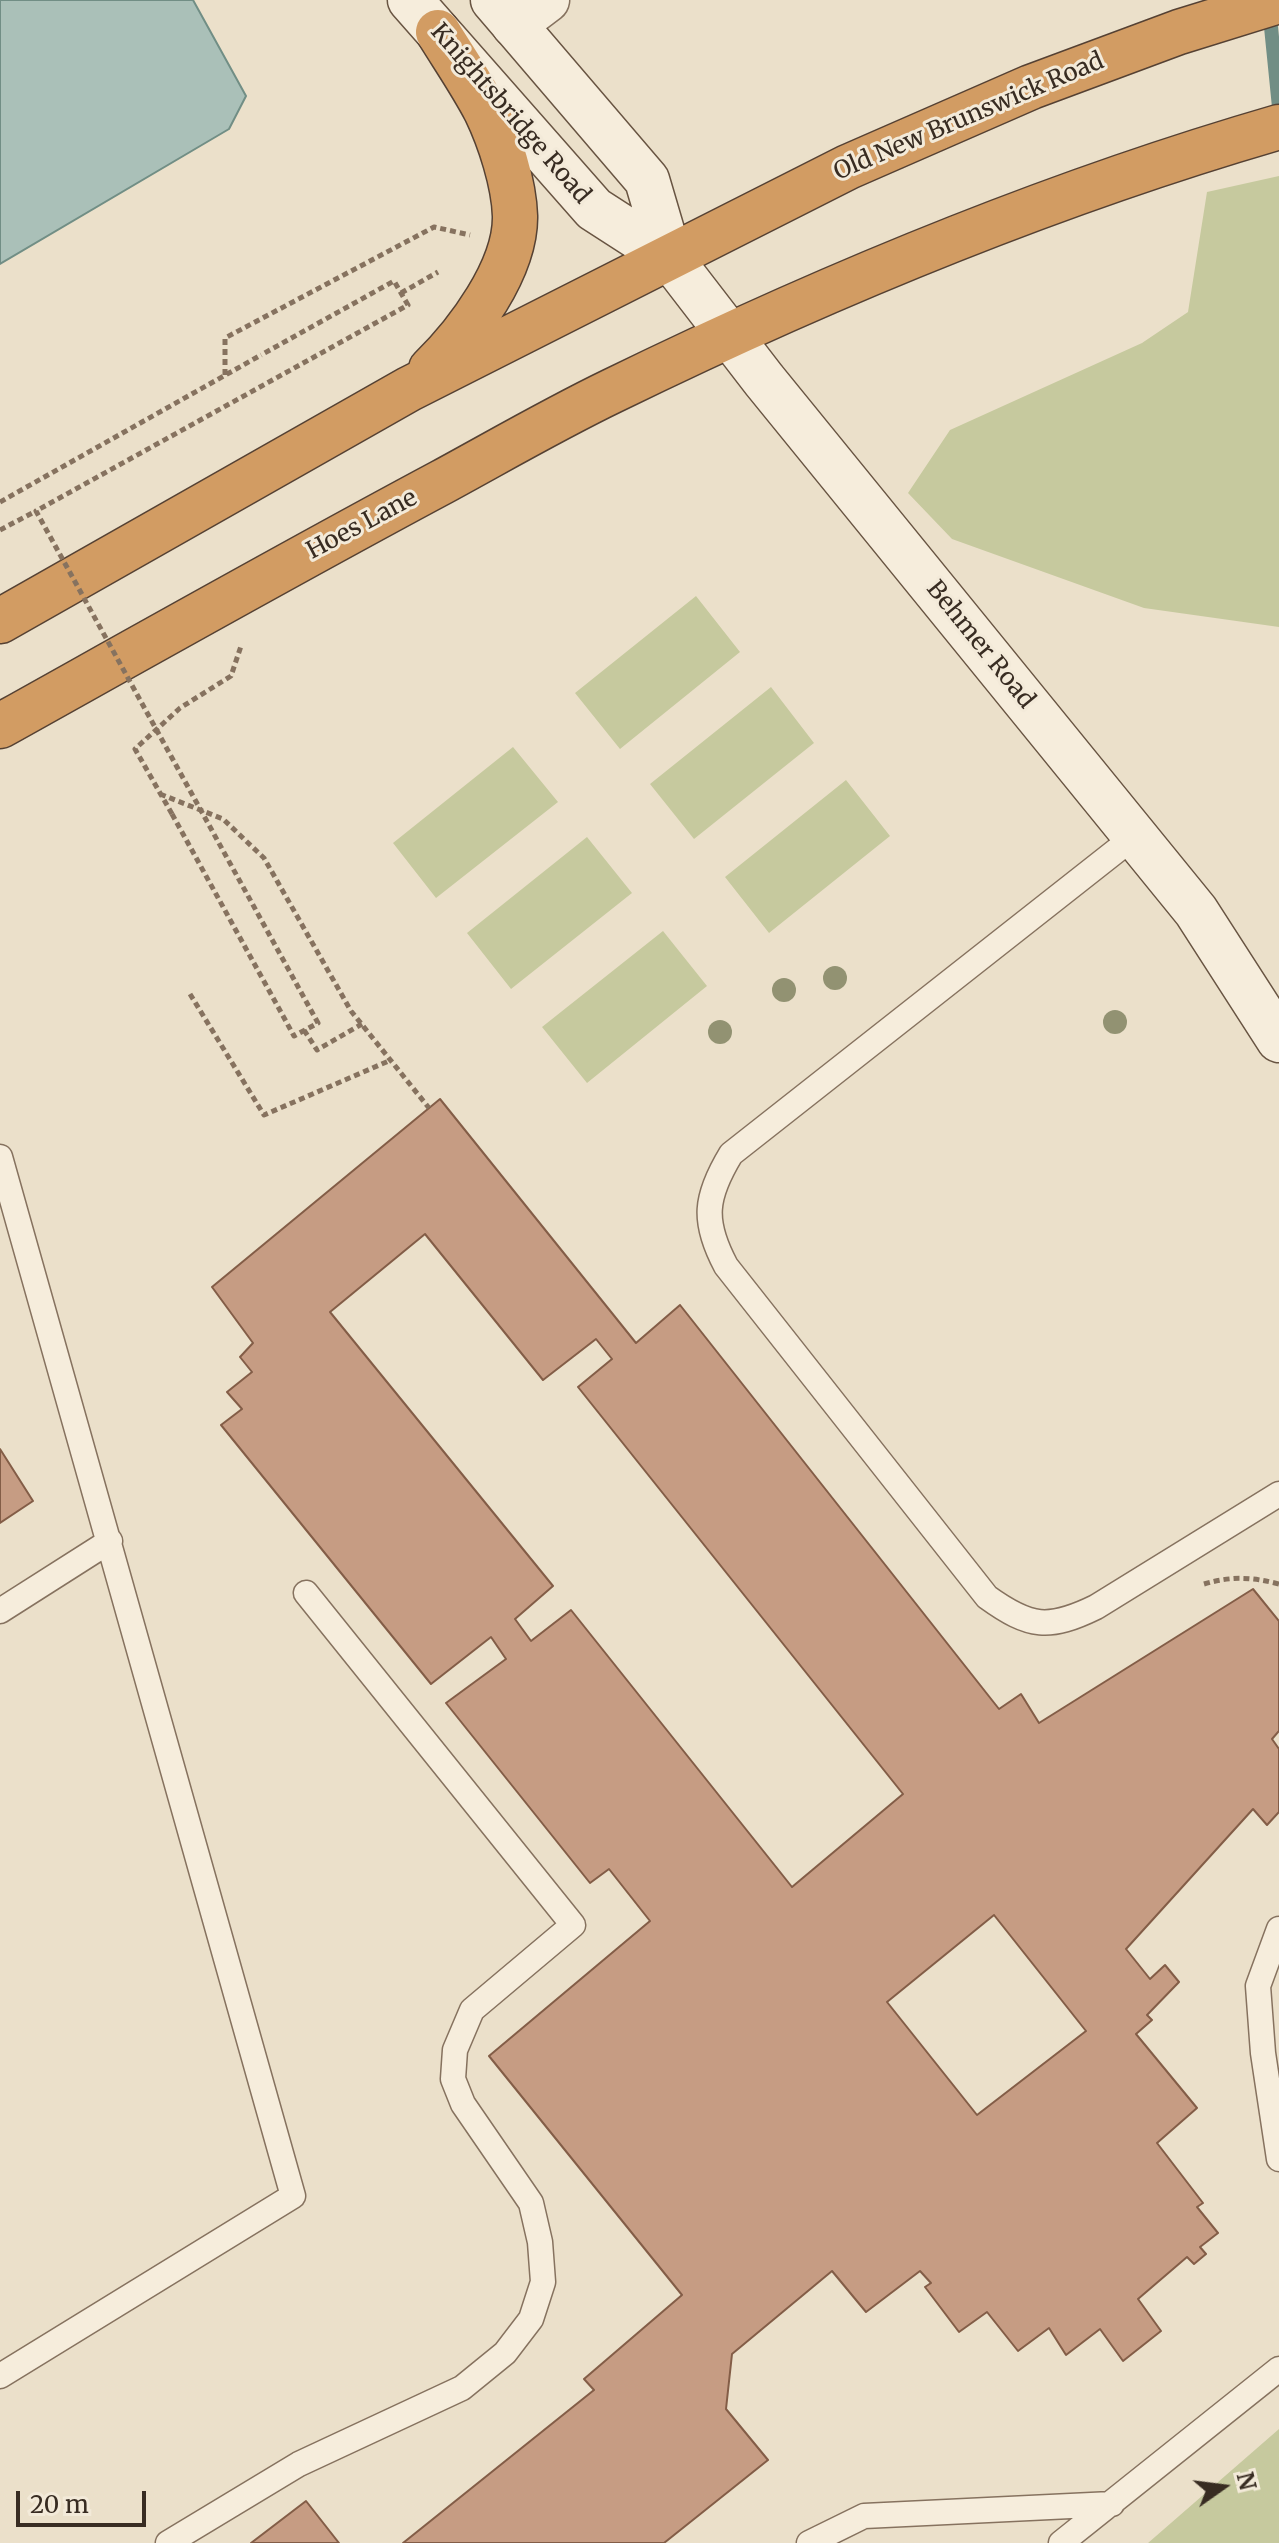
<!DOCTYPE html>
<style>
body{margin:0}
#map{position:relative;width:1279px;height:2543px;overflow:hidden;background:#ebe0ca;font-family:Merriweather,serif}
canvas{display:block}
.north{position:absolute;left:1183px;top:2447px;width:80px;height:80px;-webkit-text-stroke:6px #f3ead9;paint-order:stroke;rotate:76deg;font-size:22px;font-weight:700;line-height:32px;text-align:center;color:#382c22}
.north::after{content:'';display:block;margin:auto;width:28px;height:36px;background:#382c22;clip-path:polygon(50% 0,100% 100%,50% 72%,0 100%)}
.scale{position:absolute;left:16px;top:2491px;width:130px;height:36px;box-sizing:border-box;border:4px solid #382c22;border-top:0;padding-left:10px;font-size:24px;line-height:28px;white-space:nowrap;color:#382c22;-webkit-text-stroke:6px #f3ead9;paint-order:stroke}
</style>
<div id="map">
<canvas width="1279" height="2543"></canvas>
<div class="north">N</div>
<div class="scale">20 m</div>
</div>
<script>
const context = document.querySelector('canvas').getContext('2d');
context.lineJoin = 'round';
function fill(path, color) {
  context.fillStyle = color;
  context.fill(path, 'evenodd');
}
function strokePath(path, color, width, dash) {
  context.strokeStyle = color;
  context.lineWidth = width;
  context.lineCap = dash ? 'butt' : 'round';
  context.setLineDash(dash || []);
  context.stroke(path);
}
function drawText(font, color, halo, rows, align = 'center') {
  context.font = font + ' Merriweather,serif';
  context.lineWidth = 6;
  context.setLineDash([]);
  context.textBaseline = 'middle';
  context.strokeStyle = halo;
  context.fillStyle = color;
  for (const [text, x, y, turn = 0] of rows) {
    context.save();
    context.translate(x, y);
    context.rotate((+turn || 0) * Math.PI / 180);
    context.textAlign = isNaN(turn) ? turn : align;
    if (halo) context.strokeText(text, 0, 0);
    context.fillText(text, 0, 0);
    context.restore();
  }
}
fill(new Path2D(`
 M1279 176V627L1144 608 952 539 908 493 950 430 1142 343 1188 312 1207 192Z
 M696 596 740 652 620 749 575 693Z
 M771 687 814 743 694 839 650 784Z
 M513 747 558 802 436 898 393 843Z
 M846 780 890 836 769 933 725 877Z
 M587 837 632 893 511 989 467 933Z
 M663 931 707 986 587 1083 542 1027Z
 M1279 2429V2543H1148Z`), '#c6c99e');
const water = new Path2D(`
 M0 0H193L246 96 229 129 0 264Z`);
fill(water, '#aac0b8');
strokePath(water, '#718e85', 2);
strokePath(new Path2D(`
 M1269 7 1279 107`), '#718e85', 14);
const building = new Path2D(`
 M440 1099 636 1343 680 1305 999 1709 1021 1694 1039 1723 1253 1589 1279 1621V1731L1272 1739 1279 1749V1812L1267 1825 1253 1809 1126 1949 1150 1979 1165 1965 1179 1982 1147 2015 1152 2020 1136 2034 1197 2108 1157 2143 1203 2203 1197 2207 1218 2233 1200 2247 1206 2254 1194 2264 1187 2257 1138 2299 1161 2331 1123 2361 1100 2329 1066 2355 1049 2328 1018 2351 987 2312 959 2332 925 2287 931 2283 920 2271 866 2312 832 2271 732 2354 726 2409 768 2460 664 2543H403L594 2390 584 2379 682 2295 489 2056 650 1921 609 1869 590 1883 446 1703 506 1659 491 1637 431 1684 221 1425 242 1409 227 1392 252 1372 240 1357 253 1343 212 1287ZM425 1234 543 1380 596 1339 612 1359 578 1387 903 1794 792 1887 571 1610 531 1641 515 1619 553 1586 330 1312ZM994 1915 1086 2031 977 2115 887 2002Z
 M0 1449 33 1501 0 1523Z
 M306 2501 339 2543H251Z`);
fill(building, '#c69c83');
strokePath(building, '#835d47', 2);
const lane = new Path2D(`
 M1135 836 731 1154C705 1197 702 1221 726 1266L987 1597C1030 1628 1049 1630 1096 1607L1279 1494
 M0 1157 293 2196 0 2376
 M0 1611 110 1541
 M1279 1929 1258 1986 1263 2053 1279 2159
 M168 2543 299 2464 462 2388 505 2353 531 2319 543 2282 540 2242 531 2203 463 2104 453 2079 455 2050 472 2010 573 1925 306 1593
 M809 2543 864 2516 1112 2504
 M1061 2543 1279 2369`);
const street = new Path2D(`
 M514 25 547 0`);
const secondary = new Path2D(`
 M410 0 594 209 670 258 764 380 1196 911 1279 1040
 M493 0 647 180 670 258`);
const highway = new Path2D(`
 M431 369C467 334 516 269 515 216 514 183 500 140 486 111 472 84 454 58 438 32
 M0 621 409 389 848 167 1031 87 1179 32 1279 1
 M0 726C147 644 294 561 442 482 499 451 554 419 612 391 827 286 1048 194 1279 127`);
strokePath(lane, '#86725f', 27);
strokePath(street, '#86725f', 47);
strokePath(secondary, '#685442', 47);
strokePath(highway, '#554133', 47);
strokePath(new Path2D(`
 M401 293 438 272
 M225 375V338L434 227 470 235
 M0 502 261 355
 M0 530 36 511
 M160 794 223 819 264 858 351 1011 429 1108
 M172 814 135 749 180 708 231 676 241 646
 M190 994 264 1115 391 1060
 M304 1030 317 1050 362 1024
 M1204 1584C1231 1576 1252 1577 1279 1584`), '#86725f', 5, [6, 4]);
strokePath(lane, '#f6eddc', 24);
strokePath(street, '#f6eddc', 44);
strokePath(secondary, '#f6eddc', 44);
strokePath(highway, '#d29c63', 44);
strokePath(new Path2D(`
 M172 814 294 1036 318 1023 36 511 408 305 394 281 261 355`), '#86725f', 5, [6, 4]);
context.fillStyle = '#929272';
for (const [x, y] of [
 [835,978],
 [784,990],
 [1115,1022],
 [720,1032]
]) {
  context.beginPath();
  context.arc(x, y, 12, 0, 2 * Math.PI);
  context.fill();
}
drawText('24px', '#382c22', '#f3ead9', [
 ["Knightsbridge Road",510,114,49],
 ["Old New Brunswick Road",969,117,-23],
 ["Hoes Lane",362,525,-28],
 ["Behmer Road",980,645,51]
]);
</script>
